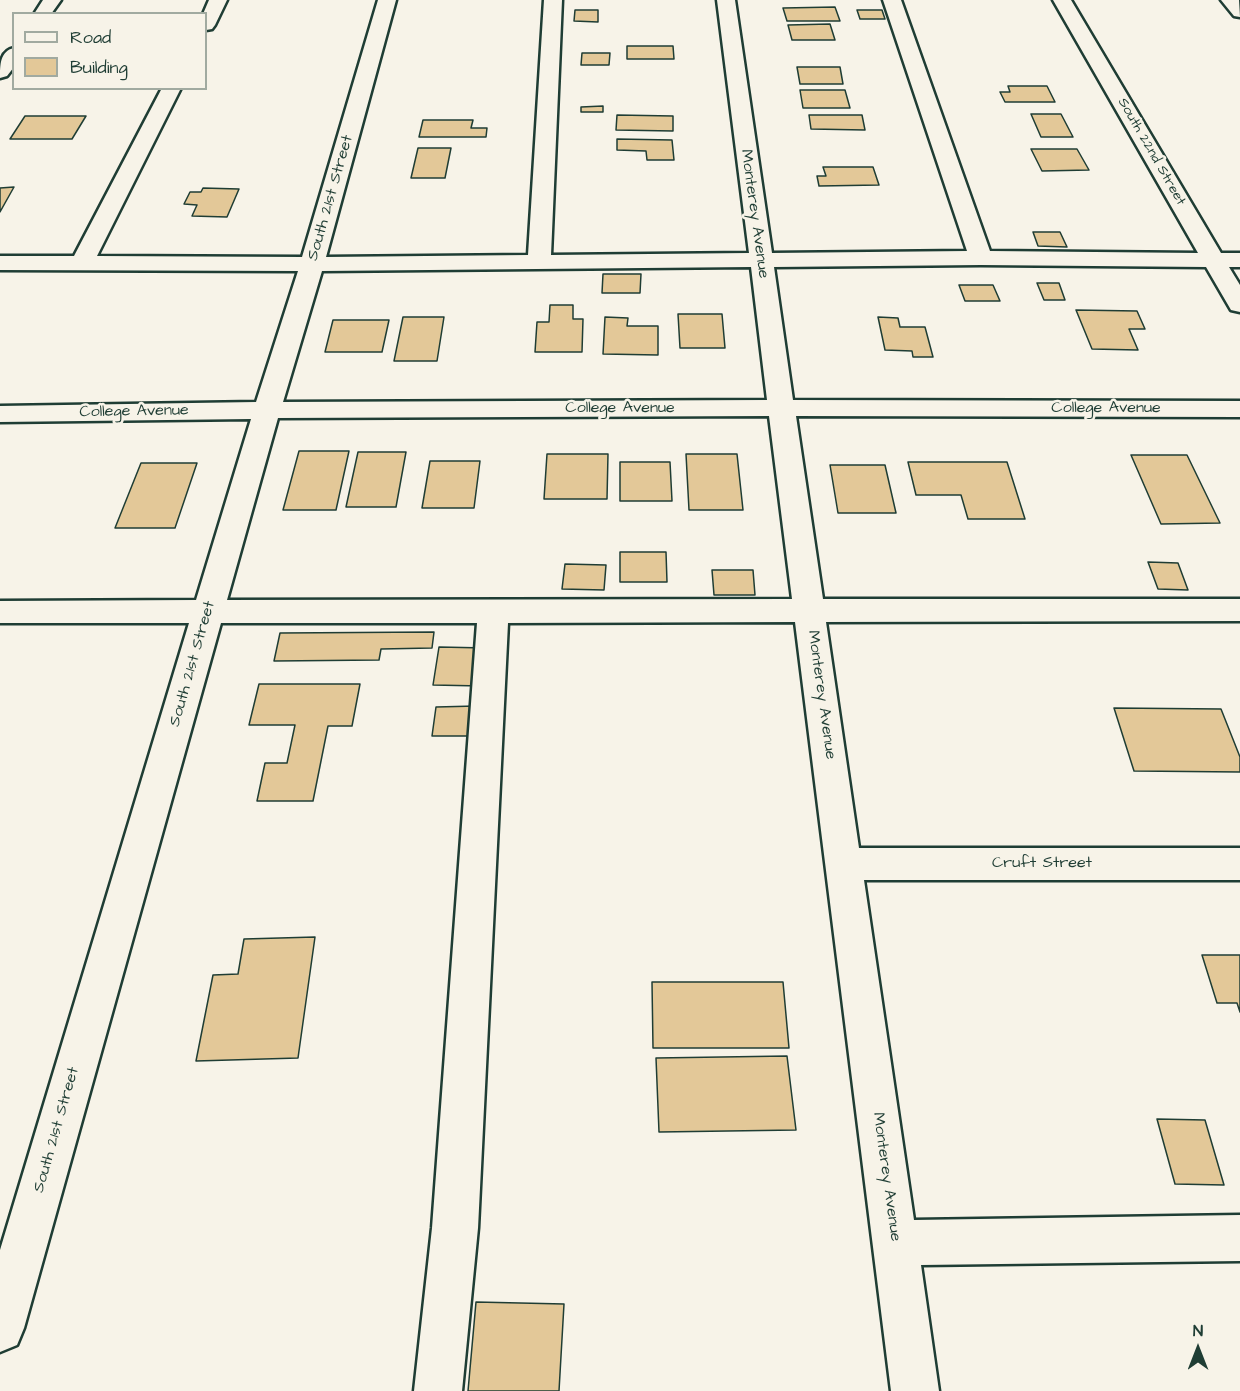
<!DOCTYPE html>
<style>
body{margin:0}
#map{position:relative;width:1240px;height:1391px;overflow:hidden;background:#f7f3e8;font-family:"Architects Daughter",sans-serif}
canvas{display:block}
.legend{position:absolute;left:12px;top:12px;width:195px;height:78px;box-sizing:border-box;background:#f7f3e8;border:2px solid #a1aaa0;margin:0;padding:8px 10px;list-style:none;font-size:18px;color:#1f3d34}
.legend li{display:flex;align-items:center;gap:12px;height:30px}
.legend b{width:30px;border:2px solid #a1aaa0}
.north{position:absolute;left:1168px;top:1319px;width:60px;height:60px;-webkit-text-stroke:4px #f7f3e8;paint-order:stroke;rotate:0deg;font-size:16px;font-weight:700;line-height:24px;text-align:center;color:#1f3d34}
.north::after{content:'';display:block;margin:auto;width:21px;height:27px;background:#1f3d34;clip-path:polygon(50% 0,100% 100%,50% 72%,0 100%)}
</style>
<div id="map">
<canvas width="1240" height="1391"></canvas>
<ul class="legend">
<li><b style="height:8px;background:#f7f3e8"></b>Road</li>
<li><b style="height:16px;background:#e3c898"></b>Building</li>
</ul>
<div class="north">N</div>
</div>
<script>
const context = document.querySelector('canvas').getContext('2d');
context.lineJoin = 'round';
function fill(path, color) {
  context.fillStyle = color;
  context.fill(path, 'evenodd');
}
function strokePath(path, color, width, dash) {
  context.strokeStyle = color;
  context.lineWidth = width;
  context.lineCap = dash ? 'butt' : 'round';
  context.setLineDash(dash || []);
  context.stroke(path);
}
function drawText(font, color, halo, rows, align = 'center') {
  context.font = font + ' "Architects Daughter",sans-serif';
  context.lineWidth = 5;
  context.setLineDash([]);
  context.textBaseline = 'middle';
  context.strokeStyle = halo;
  context.fillStyle = color;
  for (const [text, x, y, turn = 0] of rows) {
    context.save();
    context.translate(x, y);
    context.rotate((+turn || 0) * Math.PI / 180);
    context.textAlign = isNaN(turn) ? turn : align;
    if (halo) context.strokeText(text, 0, 0);
    context.fillText(text, 0, 0);
    context.restore();
  }
}
const building = new Path2D(`
 M835 7 840 21H787L783 8Z
 M575 10H598V22L574 21Z
 M857 10H882L885 19H860Z
 M830 24 835 40H792L788 25Z
 M627 46H673L674 59H627Z
 M582 53H610L609 65H581Z
 M797 67H840L843 84H800Z
 M1008 86H1047L1055 102H1005L1000 92H1010Z
 M800 90H845L850 108H803Z
 M603 106V112H581V107Z
 M1031 114H1061L1073 137H1041Z
 M617 115 673 116V131L616 130Z
 M809 115H862L865 130 811 129Z
 M25 116H86L72 139H10Z
 M423 120H473L471 128H487L486 137H419Z
 M617 139 672 140 674 160H647L646 151 617 150Z
 M418 148H451L445 178H411Z
 M1031 149H1077L1089 170 1042 171Z
 M823 167H873L879 185 819 186 817 176H826Z
 M14 187 0 212V188Z
 M203 188 239 189 227 217 192 216 197 205 184 204 190 192H201Z
 M1033 232H1060L1067 247 1038 246Z
 M603 274H641L640 293H602Z
 M1037 283H1059L1065 300H1044Z
 M959 285H993L1000 301H965Z
 M550 305H573V319H583L582 352H535L537 322H549Z
 M1076 310 1137 311 1145 329H1129L1138 350 1092 349Z
 M678 314H722L725 348H680Z
 M403 317H444L437 361H394Z
 M605 317 628 318 627 326H658V355L603 354Z
 M878 317 898 318 900 327H925L933 357H913L912 351 885 350Z
 M333 320H389L382 352H325Z
 M299 451H349L336 510H283Z
 M358 452H406L396 507H346Z
 M547 454H608L607 499H544Z
 M686 454H737L743 510H689Z
 M1131 455H1187L1220 523 1161 524Z
 M430 461H480L474 508H422Z
 M620 462H670L672 501H620Z
 M908 462H1007L1025 519H968L961 495H916Z
 M141 463H197L175 528H115Z
 M830 465H885L896 513H838Z
 M620 552H666L667 582H620Z
 M1148 562 1178 563 1188 590 1158 589Z
 M565 564 606 565 604 590 562 589Z
 M712 570H753L755 595H714Z
 M434 632 432 648 381 649 379 660 274 661 280 633Z
 M439 647 486 648 481 686 433 685Z
 M259 684H360L352 726H328L313 801H257L265 763H287L295 725H249Z
 M476 706 473 736H432L436 707Z
 M1114 708 1221 709 1240 757V772L1134 771Z
 M315 937 298 1058 196 1061 213 975 238 974 244 939Z
 M1202 955H1240V1012L1237 1003H1217Z
 M652 982H783L789 1048H653Z
 M787 1056 796 1130 659 1132 656 1058Z
 M1157 1119 1205 1120 1224 1185 1175 1184Z
 M476 1302 564 1304 559 1391H468Z`);
fill(building, '#e3c898');
strokePath(building, '#1f3d34', 1.5);
const minor = new Path2D(`
 M43 0H61L51 14H34Z
 M209 0H227L215 25 212 29 206 30V14H203Z
 M378 0H396L326 257 528 255 544 0H562L551 255 749 253 717 0H735L772 253 967 251 883 0H901L990 251 1198 253 1053 0H1071L1221 253H1240V267H1229L1240 285V312L1231 310 1206 267 981 265 774 267 793 400 1240 401V417L796 416 823 599H1240V621L826 622 859 848H1240V880H864L914 1220 1240 1215V1261L921 1265 939 1391H891L795 622 508 623 478 1228 462 1391H414L432 1228 477 623H221L24 1328 17 1345 0 1352V1250L189 623H0V601L196 600 251 419 0 422V406L256 402 298 271 0 270V256H74L162 88H181L97 256 302 257ZM751 267 767 400 283 402 322 271ZM769 416 792 599 227 600 278 418Z
 M1221 0H1239L1240 17 1234 16Z
 M14 48V67L7 76 0 78C0 65 0 51 14 48Z`);
strokePath(minor, '#1f3d34', 5);
fill(minor, '#f7f3e8');
drawText('14px', '#1f3d34', '#f7f3e8', [
 ["South 22nd Street",1151,152,60]
]);
drawText('16px', '#1f3d34', '#f7f3e8', [
 ["South 21st Street",331,198,-74],
 ["Monterey Avenue",754,214,82],
 ["College Avenue",620,409],
 ["College Avenue",1106,409],
 ["College Avenue",134,412,-1],
 ["South 21st Street",193,664,-74],
 ["Monterey Avenue",821,695,82],
 ["Cruft Street",1042,864],
 ["South 21st Street",57,1130,-74],
 ["Monterey Avenue",886,1177,82]
]);
</script>
